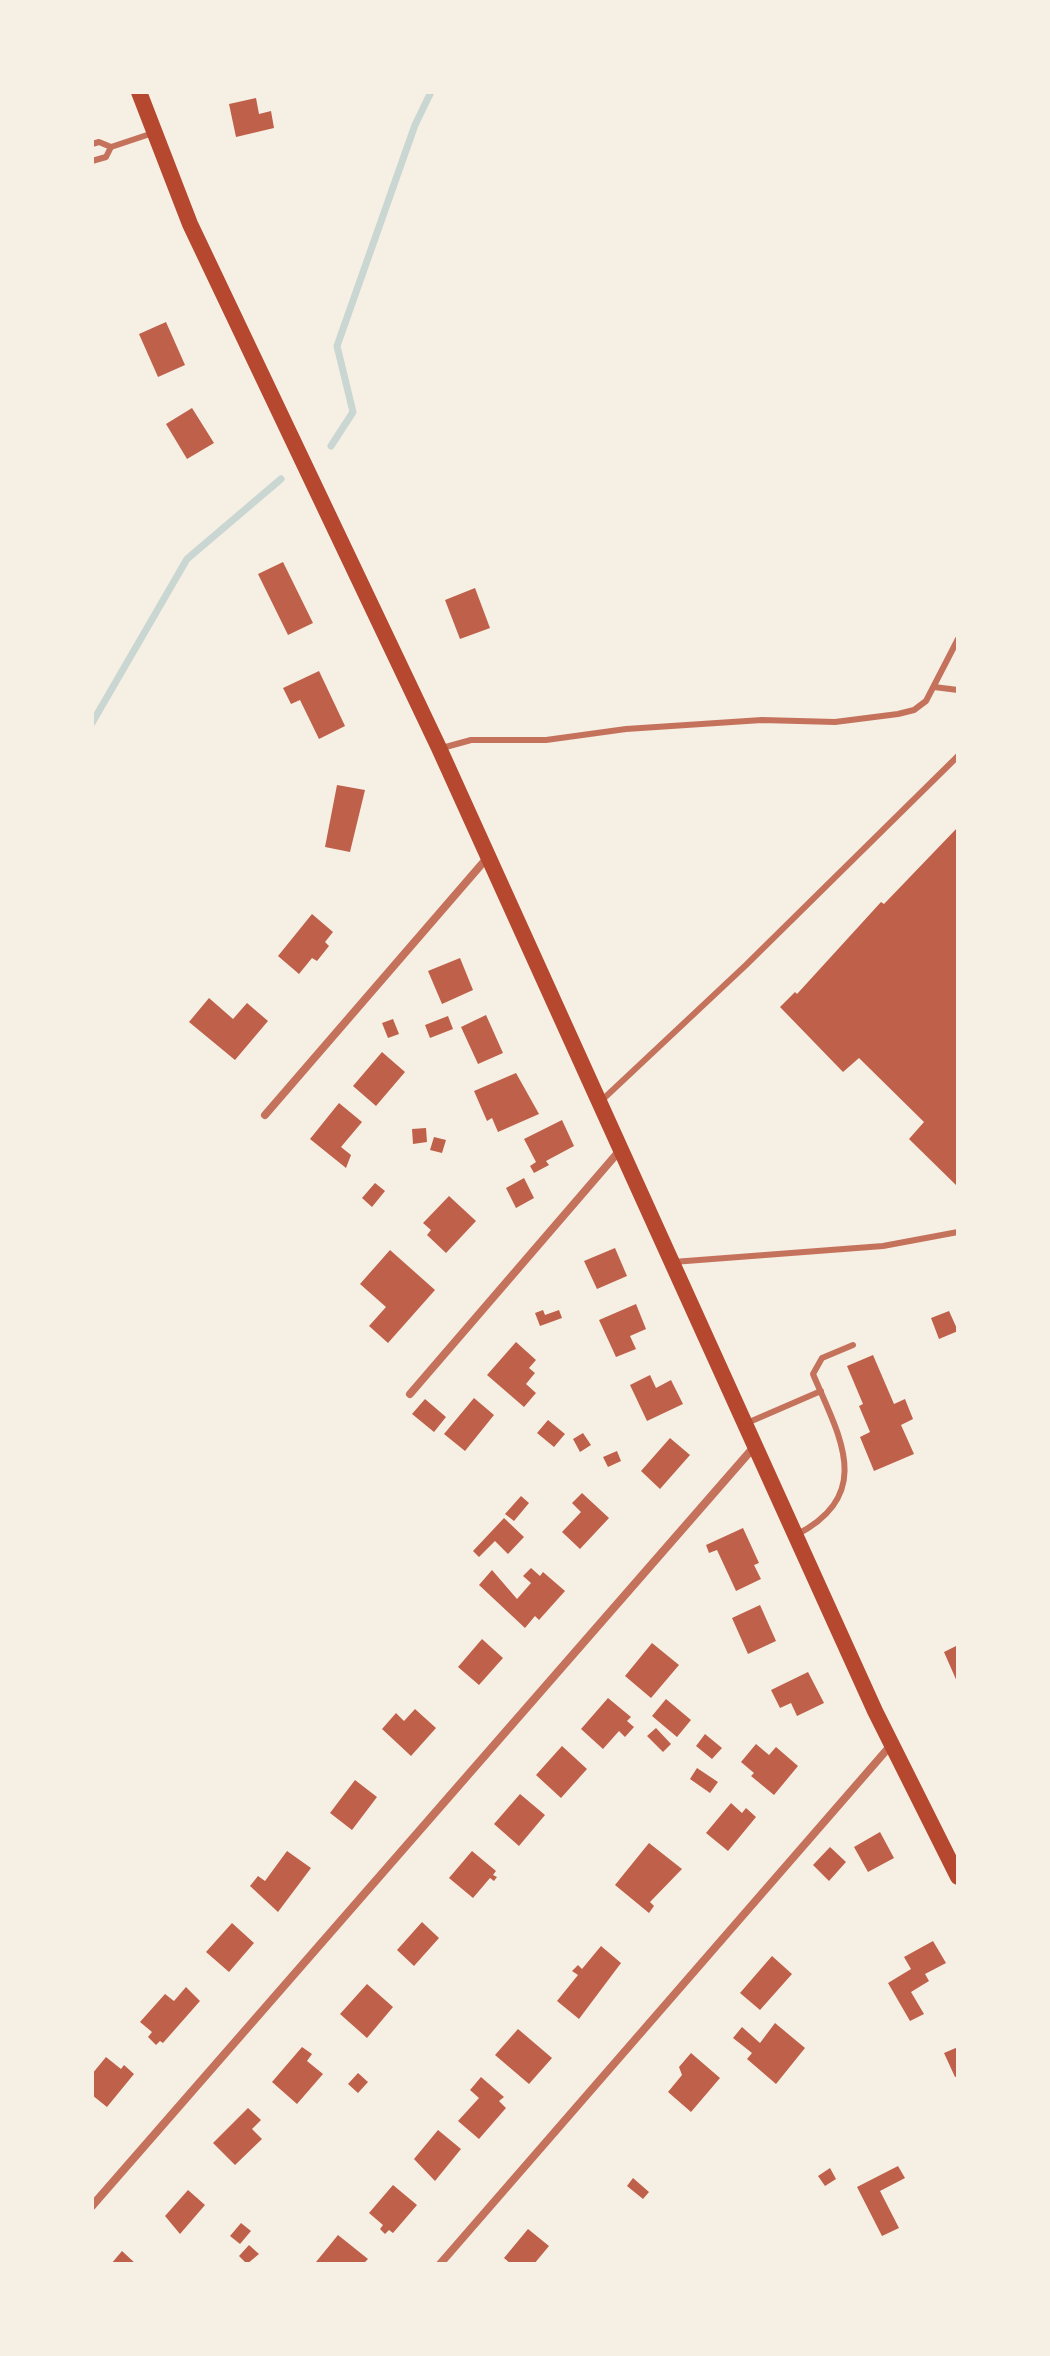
<!DOCTYPE html>
<style>
body{margin:0}
#map{position:relative;width:1050px;height:2356px;overflow:hidden;background:#f6efe4;font-family:"Work Sans",sans-serif}
canvas{display:block}
.frame{position:absolute;inset:0;border:94px solid #f6efe4;pointer-events:none}
</style>
<div id="map">
<canvas width="1050" height="2356"></canvas>
<div class="frame"></div>
</div>
<script>
const context = document.querySelector('canvas').getContext('2d');
context.lineJoin = 'round';
function strokePath(path, color, width, dash) {
  context.strokeStyle = color;
  context.lineWidth = width;
  context.lineCap = dash ? 'butt' : 'round';
  context.setLineDash(dash || []);
  context.stroke(path);
}
function fill(path, color) {
  context.fillStyle = color;
  context.fill(path, 'evenodd');
}
strokePath(new Path2D(`
 M331 446 353 412 337 346 415 125 431 92
 M92 723 187 559 281 479`), '#c9d6d2', 7);
fill(new Path2D(`
 M256 98 259 114 271 111 274 128 236 137 229 104Z
 M166 322 185 365 158 377 139 334Z
 M192 408 214 443 187 459 166 424Z
 M283 562 313 623 288 635 258 574Z
 M475 588 490 628 460 639 445 600Z
 M319 671 345 726 319 739 300 700 291 704 283 688Z
 M337 785 365 790 350 852 325 847Z
 M958 827V1187L909 1139 924 1122 859 1058 843 1072 780 1007 795 992 797 994 881 902 884 904Z
 M312 914 333 932 325 942 329 946 317 961 312 958 299 974 278 956Z
 M460 958 473 990 442 1004 428 971Z
 M209 998 233 1019 247 1003 268 1021 235 1060 189 1022Z
 M486 1015 503 1053 478 1064 461 1027Z
 M448 1016 453 1029 430 1038 425 1025Z
 M393 1019 399 1034 388 1038 382 1023Z
 M382 1052 405 1072 376 1106 353 1086Z
 M516 1073 539 1114 498 1132 492 1118 487 1121 474 1091Z
 M339 1103 362 1122 341 1147 351 1155 346 1168 310 1139Z
 M562 1120 574 1146 546 1161 549 1165 534 1173 530 1166 536 1162 524 1139Z
 M426 1128 427 1142 413 1144 412 1129Z
 M434 1137 446 1140 442 1153 430 1150Z
 M524 1178 534 1198 516 1208 506 1188Z
 M375 1183 385 1191 372 1207 362 1198Z
 M449 1196 476 1221 446 1253 427 1235 431 1230 423 1223Z
 M615 1248 627 1276 597 1289 584 1261Z
 M390 1250 435 1290 388 1343 369 1326 386 1307 360 1284Z
 M636 1304 646 1329 630 1336 636 1349 616 1357 599 1320Z
 M543 1310 545 1315 559 1310 562 1318 540 1326 535 1313Z
 M949 1311 958 1331 939 1339 931 1318Z
 M516 1342 536 1360 529 1368 535 1373 526 1384 536 1393 524 1407 487 1375Z
 M873 1355 894 1404 905 1399 913 1419 901 1425 914 1454 874 1471 860 1437 870 1432 859 1406 863 1404 847 1366Z
 M650 1375 656 1388 671 1380 683 1404 647 1421 630 1385Z
 M474 1398 494 1415 465 1451 444 1434Z
 M425 1399 446 1417 434 1432 412 1414Z
 M548 1420 565 1434 554 1447 537 1433Z
 M583 1433 591 1445 580 1452 573 1439Z
 M670 1438 690 1455 660 1489 641 1471Z
 M617 1451 621 1461 608 1467 603 1457Z
 M582 1493 609 1518 580 1549 562 1532 581 1512 572 1503Z
 M521 1496 529 1503 514 1521 505 1514Z
 M504 1518 524 1537 508 1554 495 1541 479 1557 473 1551Z
 M743 1528 759 1563 754 1565 761 1579 736 1591 717 1550 709 1553 706 1545Z
 M531 1568 540 1576 543 1572 565 1591 539 1620 535 1616 525 1628 479 1585 492 1570 517 1599 531 1583 523 1576Z
 M760 1605 776 1641 748 1654 732 1618Z
 M482 1639 503 1658 479 1685 458 1667Z
 M652 1643 679 1665 651 1698 625 1676Z
 M958 1645V1684L944 1652Z
 M808 1672 824 1703 797 1716 791 1703 780 1708 771 1690Z
 M608 1698 631 1717 627 1721 634 1727 625 1737 619 1731 603 1749 581 1729Z
 M666 1699 691 1720 677 1737 652 1716Z
 M415 1709 436 1728 411 1756 382 1729 396 1713 404 1721Z
 M656 1728 671 1744 663 1752 647 1736Z
 M705 1734 722 1748 712 1759 696 1746Z
 M756 1744 769 1755 776 1747 798 1766 774 1795 751 1776 754 1773 741 1762Z
 M562 1746 587 1769 561 1798 536 1775Z
 M697 1768 718 1782 710 1793 690 1779Z
 M355 1780 377 1797 352 1830 330 1813Z
 M520 1794 545 1815 519 1846 494 1824Z
 M731 1803 742 1813 746 1808 756 1817 728 1851 706 1833Z
 M880 1832 894 1858 868 1872 854 1847Z
 M649 1843 682 1869 650 1902 654 1906 649 1913 615 1885Z
 M830 1847 846 1862 829 1881 813 1865Z
 M287 1851 311 1868 278 1912 250 1886 258 1876 265 1881Z
 M472 1851 496 1871 493 1875 497 1877 494 1881 490 1878 473 1898 449 1878Z
 M422 1922 439 1938 414 1966 397 1950Z
 M232 1923 254 1943 229 1972 206 1952Z
 M933 1941 946 1963 925 1974 929 1981 911 1992 924 2014 910 2021 888 1983 911 1969 904 1957Z
 M601 1946 621 1963 579 2019 557 2001 578 1975 572 1971 578 1965 582 1969Z
 M772 1956 792 1974 760 2010 740 1993Z
 M367 1984 393 2007 367 2038 340 2014Z
 M186 1987 200 2001 163 2043 160 2041 156 2045 148 2037 152 2032 140 2022 165 1994 174 2001Z
 M775 2023 805 2048 776 2084 747 2059 752 2053 733 2038 742 2027 760 2043Z
 M518 2029 552 2058 529 2084 495 2055Z
 M302 2047 312 2054 307 2061 323 2074 297 2104 272 2082Z
 M958 2047V2076L955 2077 944 2053Z
 M691 2053 720 2078 691 2112 668 2092 682 2075 679 2067Z
 M106 2057 121 2069 124 2065 134 2074 107 2107 92 2095V2074Z
 M358 2073 368 2082 358 2093 348 2084Z
 M481 2077 504 2097 499 2101 506 2108 479 2139 458 2121 479 2098 470 2090Z
 M248 2108 261 2120 252 2129 262 2139 235 2165 213 2143Z
 M438 2130 461 2149 435 2181 414 2159Z
 M898 2166 905 2178 880 2191 899 2228 882 2236 857 2187Z
 M830 2168 836 2179 825 2186 818 2176Z
 M633 2178 649 2192 643 2199 627 2186Z
 M393 2185 417 2205 393 2233 389 2230 385 2234 380 2229 383 2225 369 2213Z
 M188 2190 205 2205 180 2234 165 2216Z
 M241 2223 251 2231 240 2244 230 2236Z
 M528 2229 549 2246 534 2264H511L504 2258Z
 M338 2235 368 2259 363 2264 316 2262Z
 M249 2245 259 2254 247 2264 239 2256Z
 M122 2251 136 2264H111Z`), '#bf614a');
strokePath(new Path2D(`
 M92 144 99 142 111 147
 M92 161 106 157 111 147 153 133
 M934 687 958 690
 M442 748 471 740H546L626 729 762 720 835 722 898 714 914 710 926 701 958 639
 M600 1102 746 965 958 756
 M673 1262 883 1246 958 1232
 M747 1423 821 1391
 M796 1535C876 1494 839 1436 813 1374L822 1358 853 1345`), '#c5725c', 6);
strokePath(new Path2D(`
 M265 1115 487 858
 M410 1394 621 1149
 M92 2206 754 1447
 M440 2264 891 1745`), '#c5725c', 8);
strokePath(new Path2D(`
 M139 92 190 224 439 748 875 1711 958 1877`), '#b5482f', 16);
</script>
